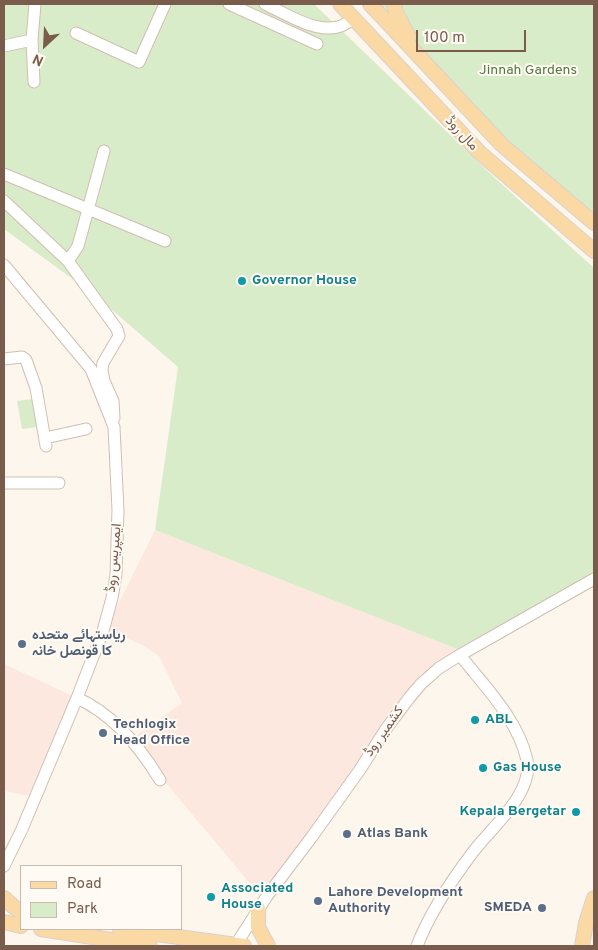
<!DOCTYPE html>
<meta charset="utf-8">
<style>
body{margin:0}
#map{position:relative;width:598px;height:950px;overflow:hidden;background:#fdf6ec;font-family:Overpass,sans-serif}
canvas{display:block}
.frame{position:absolute;inset:0;border:5px solid #7a5c4d;pointer-events:none}
.legend{position:absolute;left:20px;top:865px;width:162px;height:65px;box-sizing:border-box;background:#fffaf3;border:1px solid #cabbb1;margin:0;padding:6px 9px;list-style:none;font-size:15px;color:#7a5c4d}
.legend li{display:flex;align-items:center;gap:10px;height:25px}
.legend b{width:25px;border:1px solid #cabbb1}
.north{position:absolute;left:20px;top:20px;width:50px;height:50px;-webkit-text-stroke:4px #fffaf3;paint-order:stroke;rotate:205deg;font-size:14px;font-weight:700;line-height:20px;text-align:center;color:#7a5c4d}
.north::after{content:'';display:block;margin:auto;width:18px;height:22px;background:#7a5c4d;clip-path:polygon(50% 0,100% 100%,50% 72%,0 100%)}
.scale{position:absolute;left:416px;top:30px;width:110px;height:22px;box-sizing:border-box;border:2px solid #7a5c4d;border-top:0;padding-left:6px;font-size:15px;line-height:18px;white-space:nowrap;color:#7a5c4d;-webkit-text-stroke:4px #fffaf3;paint-order:stroke}
</style>
<div id="map">
<canvas width="598" height="950"></canvas>
<div class="frame"></div>
<ul class="legend">
<li><b style="height:6px;background:#fbd9a5"></b>Road</li>
<li><b style="height:14px;background:#d8ecc9"></b>Park</li>
</ul>
<div class="north">N</div>
<div class="scale">100 m</div>
</div>
<script>
const context = document.querySelector('canvas').getContext('2d');
context.lineJoin = 'round';
function fill(path, color) {
  context.fillStyle = color;
  context.fill(path, 'evenodd');
}
function strokePath(path, color, width, dash) {
  context.strokeStyle = color;
  context.lineWidth = width;
  context.lineCap = dash ? 'butt' : 'round';
  context.setLineDash(dash || []);
  context.stroke(path);
}
function drawText(font, color, halo, rows, align = 'center') {
  context.font = font + ' Overpass,Vazirmatn,sans-serif';
  context.lineWidth = 4;
  context.setLineDash([]);
  context.textBaseline = 'middle';
  context.strokeStyle = halo;
  context.fillStyle = color;
  for (const [text, x, y, turn = 0] of rows) {
    context.save();
    context.translate(x, y);
    context.rotate((+turn || 0) * Math.PI / 180);
    context.textAlign = isNaN(turn) ? turn : align;
    if (halo) context.strokeText(text, 0, 0);
    context.fillText(text, 0, 0);
    context.restore();
  }
}
fill(new Path2D(`
 M155 530 457 649 262 898 130 740 182 703 159 656 142 645 106 629Z
 M4 664 77 698 34 797 4 791Z`), '#fde8e0');
fill(new Path2D(`
 M4 4H314L496 179 594 268V573L457 649 155 530 178 367 96 296 4 229Z
 M373 4H594V217L503 141Z
 M32 399 37 427 22 429 17 401Z`), '#d8ecc9');
const minor = new Path2D(`
 M229 4 317 44
 M265 4C289 15 329 43 353 18
 M76 33 139 62 165 4
 M32 40 34 82
 M4 46 32 40 35 4
 M4 174 165 241
 M4 201 68 261 117 329 119 336 103 363 102 370 104 381 113 401 114 418
 M68 261 78 246 104 151
 M4 265 91 369 114 427 118 510 116 575 112 598 103 631 77 698 22 829 4 866
 M4 359 22 357 26 360 36 388 46 446
 M45 438 86 429
 M4 483H59
 M77 698C113 714 140 747 160 780
 M235 946 267 896 311 838 359 771 386 729 409 698 421 684 439 668 460 655 594 579
 M417 946C430 912 451 881 473 852 491 828 534 793 527 760 518 719 484 686 460 655`);
const major = new Path2D(`
 M340 4 479 152 594 251
 M370 4 502 145 594 223
 M394 4 396 13 409 37
 M4 898 14 907 21 912
 M258 908V927L268 946
 M4 922 21 926
 M41 929 150 946
 M120 929 244 946
 M582 946 586 923 594 898`);
strokePath(minor, '#d1beb0', 13);
strokePath(major, '#dad1cd', 16);
strokePath(minor, '#fff', 11);
strokePath(major, '#fbd9a5', 14);
for (const [x, y, r, color] of [
 [242,281,5,"#0f9aa8"],
 [22,644,5,"#5c6f8a"],
 [475,720,5,"#0f9aa8"],
 [103,733,5,"#5c6f8a"],
 [483,768,5,"#0f9aa8"],
 [576,812,5,"#0f9aa8"],
 [347,834,5,"#5c6f8a"],
 [211,897,5,"#0f9aa8"],
 [318,901,5,"#5c6f8a"],
 [542,908,5,"#5c6f8a"]
]) {
  const dot = new Path2D();
  dot.arc(x, y, r, 0, 2 * Math.PI);
  context.fillStyle = color;
  context.fill(dot);
  strokePath(dot, '#fffaf3', 2);
}
drawText('14px', '#537a41', '#fffaf3', [
 ["Jinnah Gardens",528,71]
]);
drawText('14px', '#7a5c4d', '#fffaf3', [
 ["مال روڈ",461,134,47],
 ["ایمپریس روڈ",115,558,-85],
 ["کشمیر روڈ",385,732,-55]
]);
drawText('bold 14px', '#0d838f', '#fffaf3', [
 ["Governor House",252,281],
 ["ABL",485,720],
 ["Gas House",493,768],
 ["Kepala Bergetar",566,812,"right"],
 ["Associated",221,889],
 ["House",221,905]
], 'left');
drawText('bold 14px', '#4e5e75', '#fffaf3', [
 ["ریاستہائے متحدہ",32,636],
 ["کا قونصل خانہ",32,652],
 ["Techlogix",113,725],
 ["Head Office",113,741],
 ["Atlas Bank",357,834],
 ["Lahore Development",328,893],
 ["Authority",328,909],
 ["SMEDA",532,908,"right"]
], 'left');
</script>
